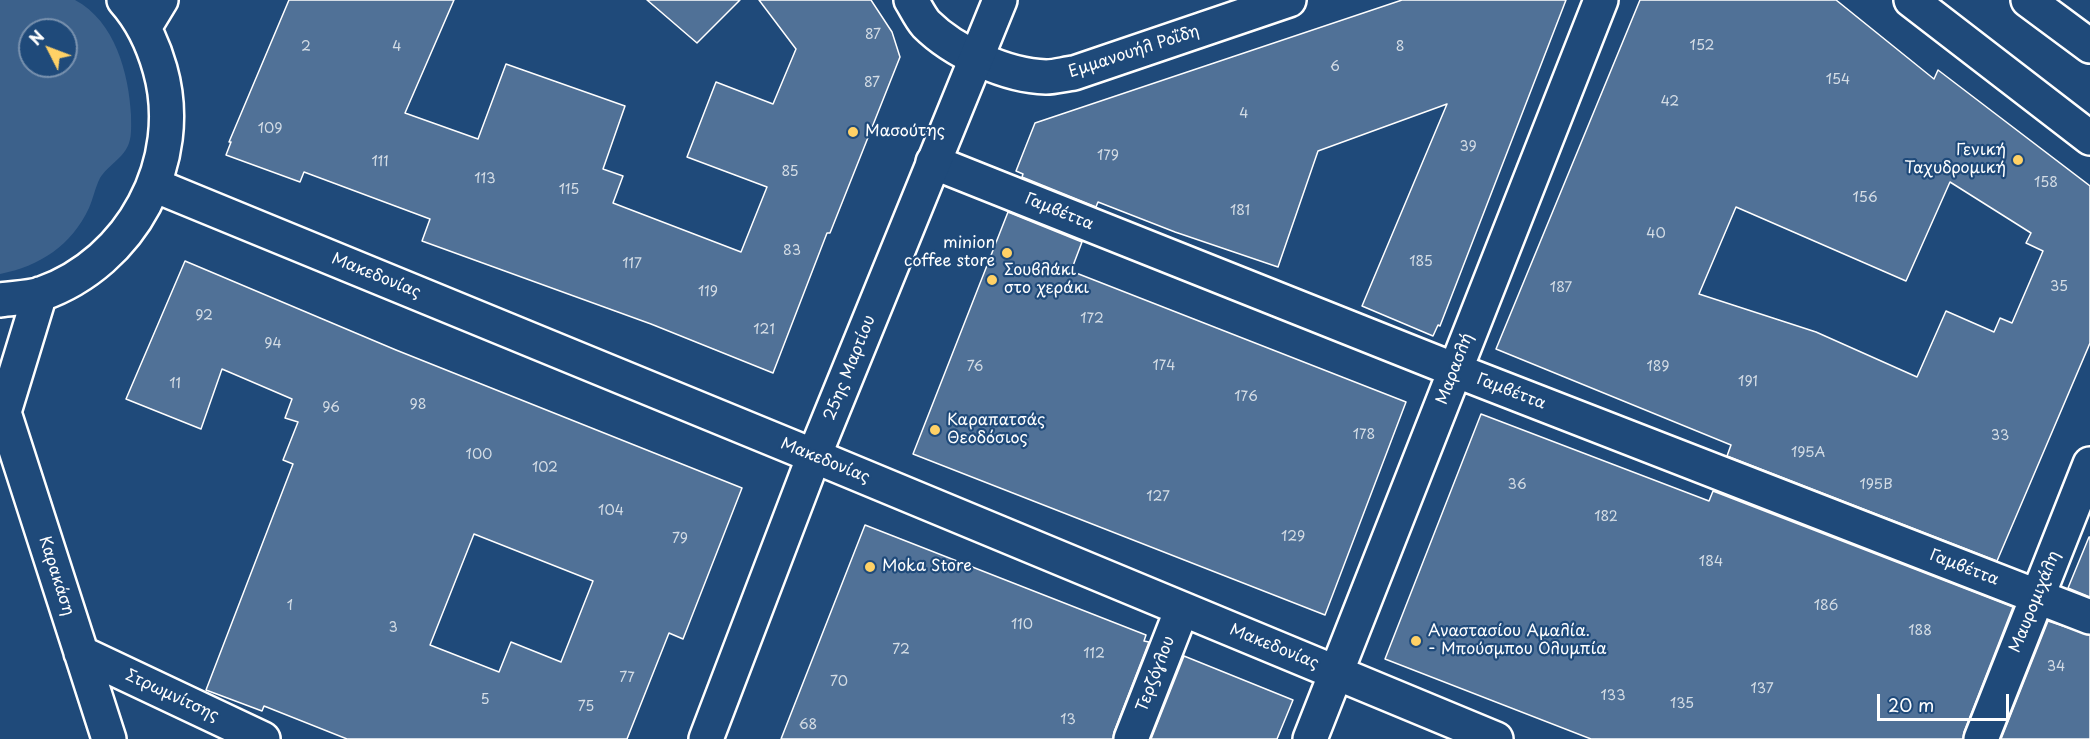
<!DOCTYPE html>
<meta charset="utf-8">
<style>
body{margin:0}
#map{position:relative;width:2090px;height:739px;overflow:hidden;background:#1f4a7a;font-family:"Playpen Sans",sans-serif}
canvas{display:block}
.north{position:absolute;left:18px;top:18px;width:60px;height:60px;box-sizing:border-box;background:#1f4a7a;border:2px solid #7992af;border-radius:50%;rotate:312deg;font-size:16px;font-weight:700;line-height:24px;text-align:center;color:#fff}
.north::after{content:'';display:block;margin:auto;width:21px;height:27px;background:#ffd166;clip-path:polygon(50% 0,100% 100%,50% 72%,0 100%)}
.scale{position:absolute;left:1877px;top:694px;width:132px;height:27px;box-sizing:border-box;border:3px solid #fff;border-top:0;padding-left:8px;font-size:18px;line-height:21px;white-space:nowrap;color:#fff;-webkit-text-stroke:4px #1f4a7a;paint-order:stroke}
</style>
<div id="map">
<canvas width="2090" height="739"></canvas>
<div class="north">N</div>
<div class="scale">20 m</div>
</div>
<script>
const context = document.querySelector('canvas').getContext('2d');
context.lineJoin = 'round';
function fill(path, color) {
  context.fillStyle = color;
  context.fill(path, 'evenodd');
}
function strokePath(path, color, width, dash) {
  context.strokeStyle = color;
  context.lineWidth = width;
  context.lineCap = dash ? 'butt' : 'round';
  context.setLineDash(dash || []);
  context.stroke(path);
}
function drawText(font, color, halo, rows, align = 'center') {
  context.font = font + ' "Playpen Sans",sans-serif';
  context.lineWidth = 4.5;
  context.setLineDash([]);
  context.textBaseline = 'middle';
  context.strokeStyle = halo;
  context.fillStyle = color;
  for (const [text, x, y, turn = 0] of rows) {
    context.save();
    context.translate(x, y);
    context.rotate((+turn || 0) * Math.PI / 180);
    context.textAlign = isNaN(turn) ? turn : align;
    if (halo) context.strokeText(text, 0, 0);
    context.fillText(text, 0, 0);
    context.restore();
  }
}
fill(new Path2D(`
 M0 0H75C115 21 129 74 131 115 131 123 132 135 129 143 124 158 108 165 100 178 95 188 93 199 89 208 71 246 40 266 0 274ZM30 30H66V66H30Z`), '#3c618b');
const building = new Path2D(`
 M289 0H454L405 113 478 139 506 64 625 106 603 169 623 176 613 203 741 252 767 187 687 157 716 82 773 104 796 49 759 0H871L892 32 900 57 830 233H827L773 373 651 324 422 241 430 219 304 172 300 182 226 155 231 142H229Z
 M647 0H740L697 43Z
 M1402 0H1566L1440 326 1438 325 1433 336 1362 306 1447 104 1318 151 1278 267 1175 232 1098 202 1096 207 1022 177 1023 174 1016 171 1035 123Z
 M1640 0H1836L1934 79 1938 70 2090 186V343L1997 561 1727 456 1731 445 1496 349ZM1950 182 2031 233 2026 243 2043 251 2012 323 2000 318 1994 332 1946 311 1917 377 1816 332 1699 294 1736 207 1906 281Z
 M1008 212 1082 242 1071 271 1406 402 1325 615 913 454Z
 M185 261 396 350 742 488 683 639 669 633 627 739H347L264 706 262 711 206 690 293 464 283 460 298 422 285 418 292 399 222 369 201 429 126 399ZM474 534 593 581 561 662 511 642 499 672 430 645Z
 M1481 414 1709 501 1713 491 2013 607 1964 732 1963 739H1591L1385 659Z
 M865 525 1146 635 1144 641 1149 642 1114 732 1113 739H781Z
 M2089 537H2090V597L2068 588Z
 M2048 621 2090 635V739H2001Z
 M1184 656 1293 700 1277 739H1151Z`);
fill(building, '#507197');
strokePath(building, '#fff', 1.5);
const minor = new Path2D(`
 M911 0C916 8 920 17 926 24 954 52 1007 76 1046 77 1055 77 1065 74 1074 73L1289 0
 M144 28 161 0
 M933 162 1455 370 2090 617
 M154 185 814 456 1496 739
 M0 300C13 298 29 298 41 294 132 262 186 161 160 69 153 44 141 19 124 0
 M0 400 109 739
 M4 412 40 294
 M81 653 263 739
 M1131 739 1182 609
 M1310 739 1601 0
 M1981 739 2090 464`);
const major = new Path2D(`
 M1911 0 2090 138
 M2028 0 2090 46
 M706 739 814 456 1000 0`);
strokePath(minor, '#fff', 38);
strokePath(major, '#fff', 38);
strokePath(minor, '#1f4a7a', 33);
strokePath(major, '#1f4a7a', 33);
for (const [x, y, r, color] of [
 [853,132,6,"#ffd166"],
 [2018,160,6,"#ffd166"],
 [1007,253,6,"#ffd166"],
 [992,280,6,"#ffd166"],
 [935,430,6,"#ffd166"],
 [870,567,6,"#ffd166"],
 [1416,641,6,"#ffd166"]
]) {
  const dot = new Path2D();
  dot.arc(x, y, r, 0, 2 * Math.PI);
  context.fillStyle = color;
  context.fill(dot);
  strokePath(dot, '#1f4a7a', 2);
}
drawText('14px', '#d3dce5', null, [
 ["87",873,35],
 ["152",1702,46],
 ["2",306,47],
 ["4",397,47],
 ["8",1400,47],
 ["6",1335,67],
 ["154",1838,80],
 ["87",872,83],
 ["42",1670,102],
 ["4",1244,114],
 ["109",270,129],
 ["39",1468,147],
 ["179",1108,156],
 ["111",380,162],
 ["85",790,172],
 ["113",485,179],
 ["158",2046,183],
 ["115",569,190],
 ["156",1865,198],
 ["181",1240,211],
 ["40",1656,234],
 ["83",792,251],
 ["185",1421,262],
 ["117",632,264],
 ["35",2059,287],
 ["187",1561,288],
 ["119",708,292],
 ["92",204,316],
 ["172",1092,319],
 ["121",764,330],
 ["94",273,344],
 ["174",1164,366],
 ["76",975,367],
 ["189",1658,367],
 ["191",1748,382],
 ["11",175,384],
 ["176",1246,397],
 ["98",418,405],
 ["96",331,408],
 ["178",1364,435],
 ["33",2000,436],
 ["195Α",1808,453],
 ["100",479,455],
 ["102",545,468],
 ["36",1517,485],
 ["195Β",1876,485],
 ["127",1158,497],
 ["104",611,511],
 ["182",1606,517],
 ["129",1293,537],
 ["79",680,539],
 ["184",1711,562],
 ["1",290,606],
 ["186",1826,606],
 ["110",1022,625],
 ["3",393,628],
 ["188",1920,631],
 ["72",901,650],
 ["112",1094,654],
 ["34",2056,667],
 ["77",627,678],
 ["70",839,682],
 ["137",1762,689],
 ["133",1613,696],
 ["5",485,700],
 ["135",1682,704],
 ["75",586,707],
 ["13",1068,720],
 ["68",808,725]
]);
drawText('16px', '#fff', '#1f4a7a', [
 ["Εμμανουήλ Ροΐδη",1134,52,-18],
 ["Γαμβέττα",1059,212,22],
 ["Μακεδονίας",376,276,22],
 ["25ης Μαρτίου",850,368,-68],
 ["Μαρασλή",1455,369,-69],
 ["Γαμβέττα",1511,392,21],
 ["Μακεδονίας",825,461,22],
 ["Γαμβέττα",1964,568,21],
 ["Καρακάση",56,576,72],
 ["Μαυρομιχάλη",2035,602,-68],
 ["Μακεδονίας",1274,647,22],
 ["Τερζόγλου",1156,674,-69],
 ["Στρωμνίτσης",172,696,25]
]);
drawText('16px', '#fff', '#1f4a7a', [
 ["Μασούτης",865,132],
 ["Γενική",2006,151,"right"],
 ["Ταχυδρομική",2006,169,"right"],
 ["minion",995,244,"right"],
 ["coffee store",995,262,"right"],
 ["Σουβλάκι",1004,271],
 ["στο χεράκι",1004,289],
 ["Καραπατσάς",947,421],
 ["Θεοδόσιος",947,439],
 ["Moka Store",882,567],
 ["Αναστασίου Αμαλία.",1428,632],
 ["- Μπούσμπου Ολυμπία",1428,650]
], 'left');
</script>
